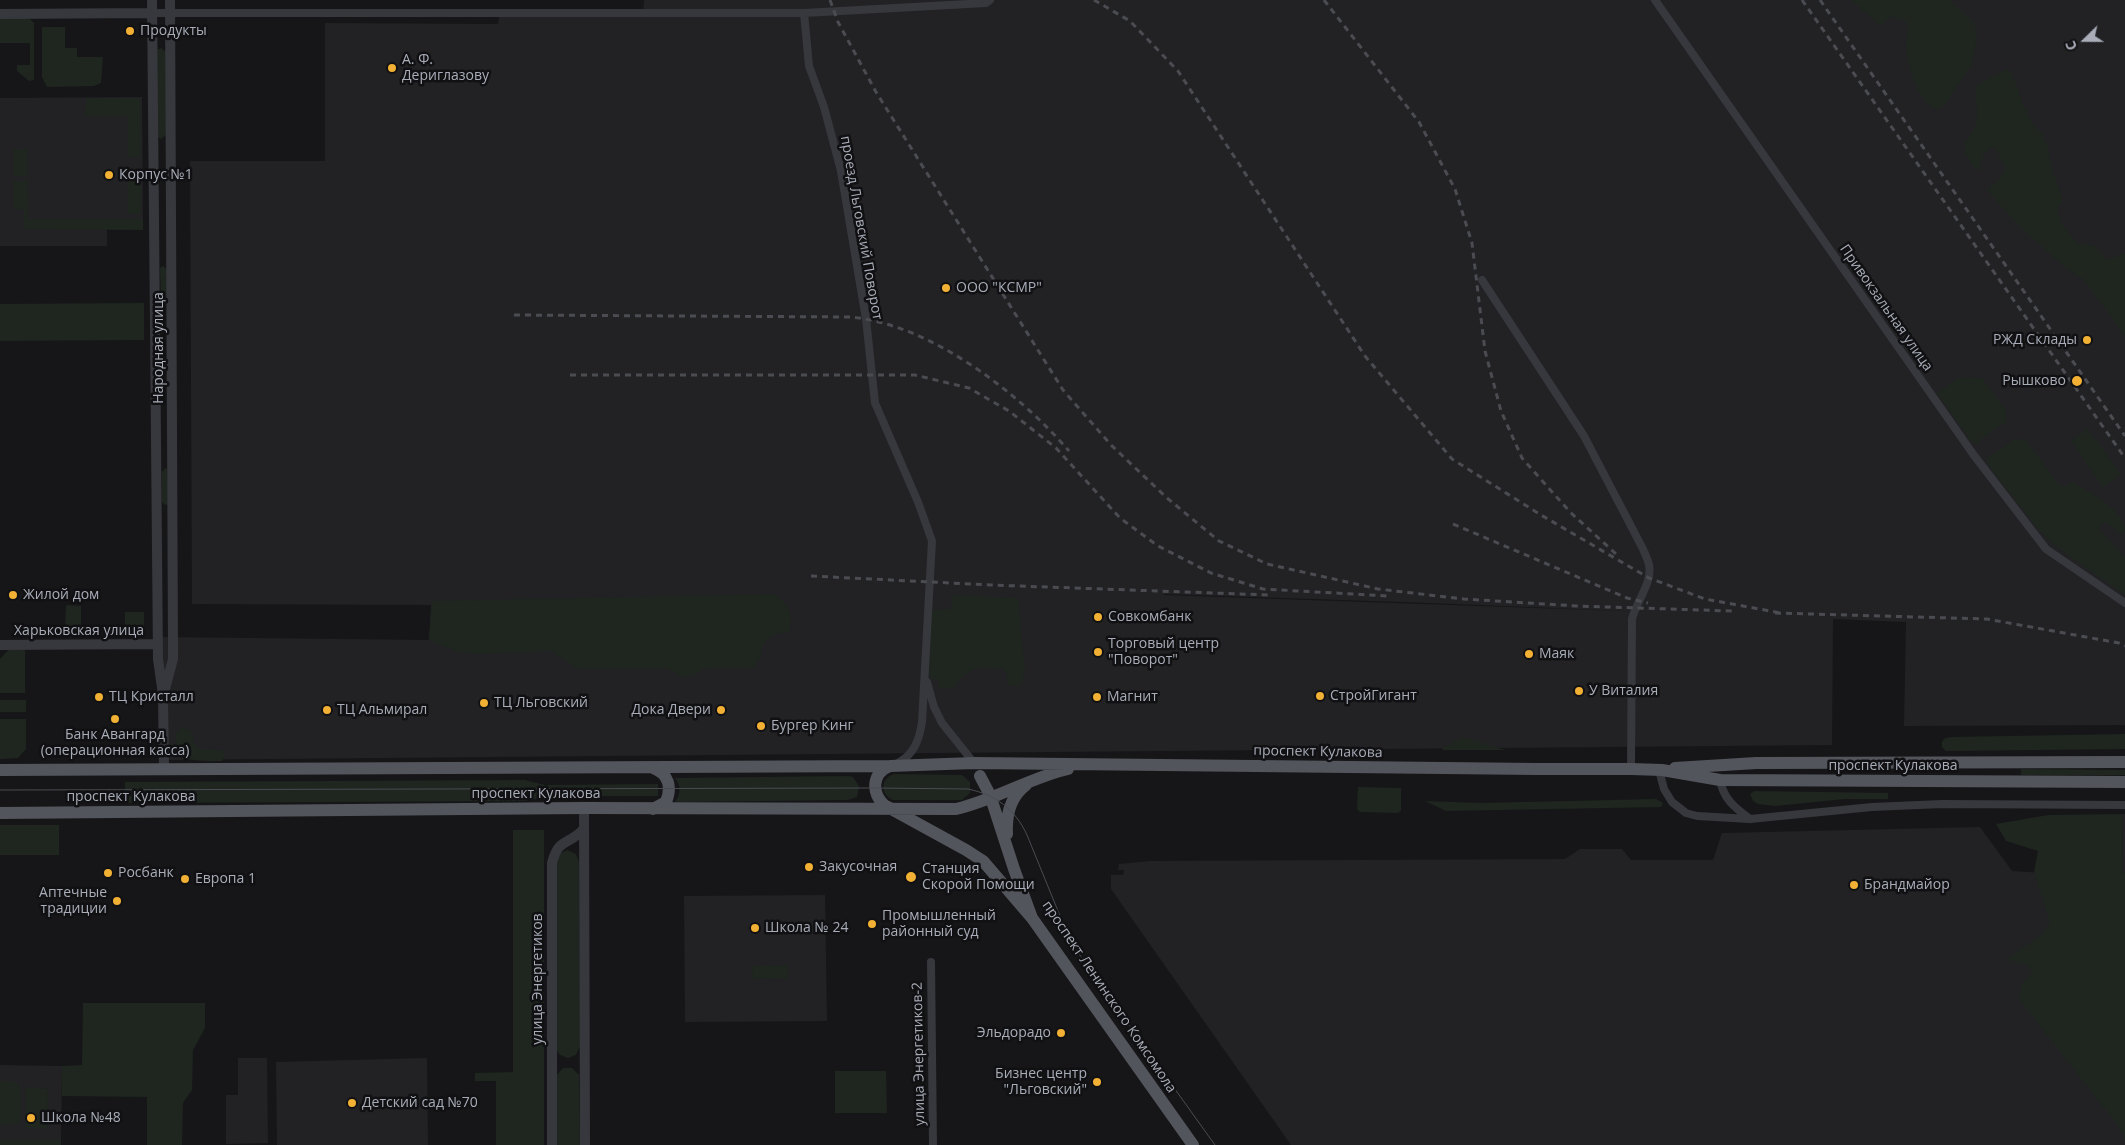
<!DOCTYPE html>
<meta charset="utf-8">
<style>
body{margin:0}
#map{position:relative;width:2125px;height:1145px;overflow:hidden;background:#161618;font-family:"Open Sans",sans-serif}
canvas{display:block}
.north{position:absolute;left:2060px;top:15px;width:50px;height:50px;-webkit-text-stroke:4px #111113;paint-order:stroke;rotate:248deg;font-size:14px;font-weight:700;line-height:20px;text-align:center;color:#a8adb8}
.north::after{content:'';display:block;margin:auto;width:18px;height:22px;background:#a8adb8;clip-path:polygon(50% 0,100% 100%,50% 72%,0 100%)}
</style>
<div id="map">
<canvas width="2125" height="1145"></canvas>
<div class="north">С</div>
</div>
<script>
const context = document.querySelector('canvas').getContext('2d');
context.lineJoin = 'round';
function fill(path, color) {
  context.fillStyle = color;
  context.fill(path, 'evenodd');
}
function strokePath(path, color, width, dash) {
  context.strokeStyle = color;
  context.lineWidth = width;
  context.lineCap = dash ? 'butt' : 'round';
  context.setLineDash(dash || []);
  context.stroke(path);
}
function drawText(font, color, halo, rows, align = 'center') {
  context.font = font + ' "Open Sans",sans-serif';
  context.lineWidth = 5;
  context.setLineDash([]);
  context.textBaseline = 'middle';
  context.strokeStyle = halo;
  context.fillStyle = color;
  for (const [text, x, y, turn = 0] of rows) {
    context.save();
    context.translate(x, y);
    context.rotate((+turn || 0) * Math.PI / 180);
    context.textAlign = isNaN(turn) ? turn : align;
    if (halo) context.strokeText(text, 0, 0);
    context.fillText(text, 0, 0);
    context.restore();
  }
}
fill(new Path2D(`
 M644 0H2125V725L1904 726 1906 622 1833 619 1832 745 160 760V637L429 640 431 605 192 604 190 161H325V23L498 24 499 17 643 15ZM1164 594 1430 603 1651 612 1164 595Z
 M142 97 143 229H107V246H0V98Z
 M2122 814H2125V1145H1291L1111 889V875H1123L1124 870H1118L1119 864 1150 861 1565 859 1580 849H1622L1631 860H1713L1722 833 1980 827 2012 871 2123 878Z
 M825 895 827 1021 685 1022 684 896Z
 M238 1058H267L268 1143 226 1144V1095H238Z
 M427 1058 428 1145H277L276 1062Z
 M0 1065 62 1066 61 1145H0Z`), '#222225');
fill(new Path2D(`
 M1851 0H1949L1974 22 1977 35 1972 65 1944 106 1937 109C1917 103 1907 63 1906 44 1905 39 1908 33 1909 28L1905 21 1891 16 1881 26Z
 M0 17 29 18 34 23V80L29 81 17 71V65H30V43H0Z
 M42 27H65V48H77V57H103L101 83 94 86 47 87 42 77Z
 M161 48 166 52V135L161 139 158 137 157 50Z
 M2006 69 2011 71 2023 105 2035 127 2040 131 2048 146 2053 172 2063 200 2057 209 2061 223 2078 244 2093 245 2108 260 2125 253V336L2084 280 2066 268 2022 229 1991 195 1988 188 2000 179 2005 169 1996 148 1993 147 1984 153 1979 170 1975 169C1952 136 1976 143 1977 116 1978 105 1974 96 1977 85Z
 M86 98H140L141 157H128V116H86Z
 M14 149H27L28 219H143V230L24 229V209H14V181H26V176H14Z
 M128 169H141V214H128Z
 M163 266 167 269V299L164 301 161 298 160 268Z
 M144 303V340L0 341V304Z
 M1959 377 1982 378 2006 411 2007 421 1976 443 1971 441 1937 393Z
 M2088 429 2121 474 2103 487 2071 441Z
 M2014 439 2026 440 2057 483 2064 487 2072 482C2089 492 2125 509 2125 531L2120 534 2106 522 2098 528 2125 557V595L2061 550 2041 533 1987 463 1988 458Z
 M165 468 167 469 168 504 165 505 162 502V472Z
 M775 594C788 604 795 616 789 632 750 637 771 651 753 668H706L692 676 684 677 665 668 579 669 552 651 475 654 456 651 429 640 432 601Z
 M952 595 1018 598 1025 672 1020 686H1009L1005 669C978 666 970 665 954 688H938L939 680 931 679 928 672 931 610 951 609Z
 M66 605 81 606V627H65Z
 M125 612H144V626H125Z
 M10 648H25V693H0V659Z
 M0 700H26V712H0Z
 M0 719H26V749L18 758 0 759Z
 M183 728 191 730 194 743 200 749 223 750 225 755 222 761C204 761 179 764 176 741 175 734 177 731 183 728Z
 M2125 734V749L1946 751 1942 747V742L1945 738 1952 737Z
 M1463 737 1505 750H1443V748Z
 M2021 769 2125 770V775H2021Z
 M894 774 962 775 970 782V793L962 800H893C880 795 880 778 894 774Z
 M848 776 853 777 859 786 857 797 848 800 675 802C681 794 681 786 675 778Z
 M525 780 545 785 658 784V796H547L526 801 125 803V782Z
 M1358 787 1401 788V811L1397 813 1360 812 1357 809Z
 M1754 791 1888 793V799H1845L1775 806 1758 804 1753 801 1750 794Z
 M1656 799 1663 803 1661 807 1446 811 1425 801 1480 803Z
 M2122 814 2123 876 2125 871V1139L2119 1127 2019 999 2022 984 2033 972 2029 966 2006 959 2040 936 2050 922 2034 872 2038 851 2006 841 1996 824 2048 815Z
 M0 825H59V855H0Z
 M513 830H544V1145H496V1081H475V1073L513 1072Z
 M567 850 576 854 579 862 580 1046 576 1055 568 1058 560 1055 557 1051 556 862 559 854Z
 M787 965 788 978 753 979 752 966Z
 M83 1003H205V1028L193 1050 192 1090 183 1103 182 1145H147V1097L62 1096V1066L82 1065Z
 M563 1068H572L579 1075 580 1145H556L557 1075Z
 M835 1071H886L887 1113H835Z
 M0 1081H13L18 1083C22 1093 23 1113 18 1123L0 1125Z
 M25 1087 48 1089 47 1128H26Z
 M0 1140H61V1145H0Z`), '#1e261f');
strokePath(new Path2D(`
 M1655 0 1973 454 2046 549 2125 603
 M152 13H804L986 3 990 0
 M804 13 809 66 824 107 841 171 866 319 875 403 918 502 932 541 922 722C919 741 914 755 896 764
 M1482 280 1584 436 1643 549C1645 554 1648 560 1649 565 1653 582 1636 602 1632 619L1631 769
 M927 682 934 707 942 723 974 763
 M1659 770 1664 789 1672 802 1686 813 1697 816 1750 819 1872 807 1942 804 2125 805
 M1720 778C1722 798 1735 808 1750 819
 M931 962 933 1145`), '#37383d', 8);
strokePath(new Path2D(`
 M152 0 158 659 163 695 164 769
 M0 14 152 13
 M0 645 158 644
 M165 689 173 659V646L170 0
 M584 808 585 1145
 M552 1145V863C559 837 568 846 584 829`), '#37383d', 10);
strokePath(new Path2D(`
 M1675 768 1756 763 2125 762
 M0 770 890 766
 M980 776 990 795 1014 869 1032 918 1193 1145
 M653 809 666 802C672 787 669 774 653 768
 M0 813 584 808 956 809C995 800 1029 778 1068 769
 M1007 834C1006 816 1010 797 1026 785
 M1032 918 983 861 966 850 884 805C871 792 872 773 890 766L974 763 1537 769H1631L1662 770 1720 780 2125 782`), '#53555c', 12);
strokePath(new Path2D(`
 M0 790 875 788 968 789C996 795 1015 809 1027 835L1058 911 1072 942 1086 965 1215 1145`), '#4a4c52', 1);
strokePath(new Path2D(`
 M830 0 838 22 876 92 1063 390 1111 445 1167 498 1219 541 1267 564 1378 589 1464 599 1577 606 1732 611
 M1094 0 1130 21 1178 71 1365 356 1452 459 1541 515 1649 578 1705 599 1781 613
 M1324 0 1419 122 1455 189 1472 243 1485 351 1501 411 1522 458 1570 512 1616 554
 M1802 0 2125 458
 M1820 0 2125 436
 M514 315 850 317C930 324 1018 392 1069 451
 M570 375H915L969 388 1009 411 1056 448 1120 518 1158 546 1211 573 1263 589 1388 596
 M1453 524 1627 598 1648 603
 M811 576 991 585 1269 595
 M1775 613 1987 619 2119 643 2125 646`), '#4a4c52', 3, [6, 5]);
for (const [x, y, r, color] of [
 [130,31,5,"#f2b134"],
 [392,68,5,"#f2b134"],
 [109,175,5,"#f2b134"],
 [946,288,5,"#f2b134"],
 [2087,340,5,"#f2b134"],
 [2077,381,6,"#f2b134"],
 [13,595,5,"#f2b134"],
 [1098,617,5,"#f2b134"],
 [1098,652,5,"#f2b134"],
 [1529,654,5,"#f2b134"],
 [1579,691,5,"#f2b134"],
 [1320,696,5,"#f2b134"],
 [99,697,5,"#f2b134"],
 [1097,697,5,"#f2b134"],
 [484,703,5,"#f2b134"],
 [327,710,5,"#f2b134"],
 [721,710,5,"#f2b134"],
 [115,719,5,"#f2b134"],
 [761,726,5,"#f2b134"],
 [809,867,5,"#f2b134"],
 [108,873,5,"#f2b134"],
 [911,877,6,"#f2b134"],
 [185,879,5,"#f2b134"],
 [1854,885,5,"#f2b134"],
 [117,901,5,"#f2b134"],
 [872,924,5,"#f2b134"],
 [755,928,5,"#f2b134"],
 [1061,1033,5,"#f2b134"],
 [1097,1082,5,"#f2b134"],
 [352,1103,5,"#f2b134"],
 [31,1118,5,"#f2b134"]
]) {
  const dot = new Path2D();
  dot.arc(x, y, r, 0, 2 * Math.PI);
  context.fillStyle = color;
  context.fill(dot);
  strokePath(dot, '#111113', 2);
}
drawText('14px', '#a8adb8', '#111113', [
 ["Продукты",140,31],
 ["А. Ф.",402,60],
 ["Дериглазову",402,76],
 ["Корпус №1",119,175],
 ["ООО \"КСМР\"",956,288],
 ["РЖД Склады",2077,340,"right"],
 ["Рышково",2066,381,"right"],
 ["Жилой дом",23,595],
 ["Совкомбанк",1108,617],
 ["Торговый центр",1108,644],
 ["\"Поворот\"",1108,660],
 ["Маяк",1539,654],
 ["У Виталия",1589,691],
 ["СтройГигант",1330,696],
 ["ТЦ Кристалл",109,697],
 ["Магнит",1107,697],
 ["ТЦ Льговский",494,703],
 ["ТЦ Альмирал",337,710],
 ["Дока Двери",711,710,"right"],
 ["Бургер Кинг",771,726],
 ["Банк Авангард",115,735,"center"],
 ["(операционная касса)",115,751,"center"],
 ["Закусочная",819,867],
 ["Станция",922,869],
 ["Скорой Помощи",922,885],
 ["Росбанк",118,873],
 ["Европа 1",195,879],
 ["Брандмайор",1864,885],
 ["Аптечные",107,893,"right"],
 ["традиции",107,909,"right"],
 ["Промышленный",882,916],
 ["районный суд",882,932],
 ["Школа № 24",765,928],
 ["Эльдорадо",1051,1033,"right"],
 ["Бизнес центр",1087,1074,"right"],
 ["\"Льговский\"",1087,1090,"right"],
 ["Детский сад №70",362,1103],
 ["Школа №48",41,1118]
], 'left');
drawText('14px', '#a8adb8', '#111113', [
 ["проезд Льговский Поворот",861,228,80],
 ["Привокзальная улица",1886,308,55],
 ["Народная улица",159,348,-90],
 ["Харьковская улица",79,631],
 ["проспект Кулакова",1318,752,1],
 ["проспект Кулакова",1893,766],
 ["проспект Кулакова",536,794],
 ["проспект Кулакова",131,797],
 ["улица Энергетиков",538,979,-90],
 ["проспект Ленинского Комсомола",1109,997,56],
 ["улица Энергетиков-2",919,1054,-91]
]);
</script>
